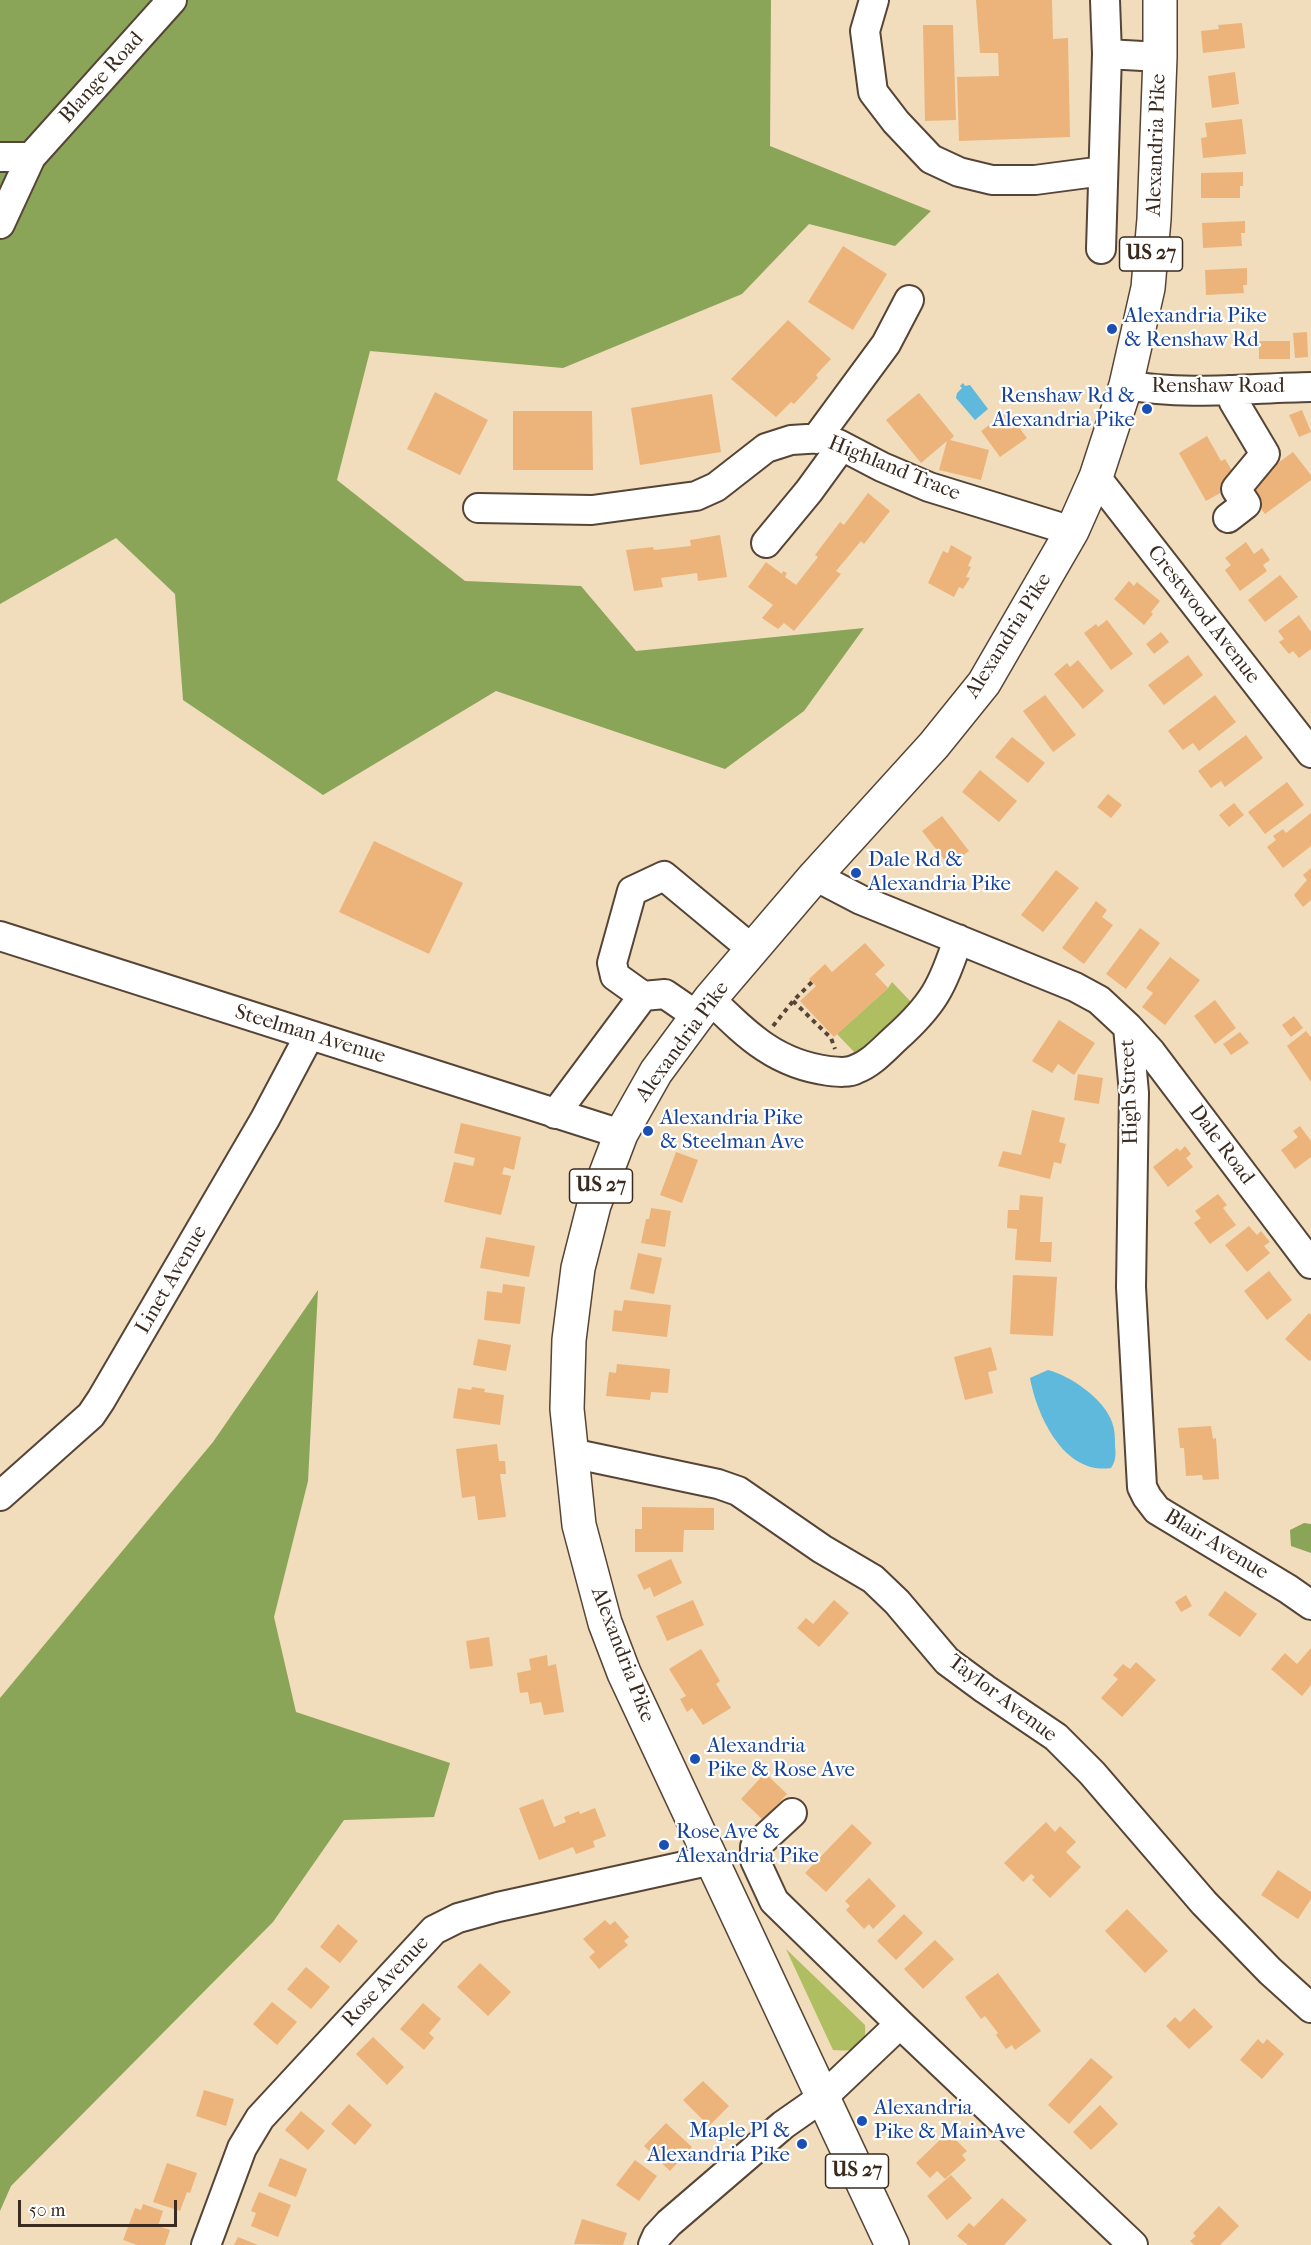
<!DOCTYPE html>
<style>
body{margin:0}
#map{position:relative;width:1311px;height:2245px;overflow:hidden;background:#f1dcbc;font-family:"IM FELL French Canon",serif}
canvas{display:block}
.scale{position:absolute;left:18px;top:2200px;width:159px;height:27px;box-sizing:border-box;border:3px solid #3b2a1e;border-top:0;padding-left:8px;font-size:18px;line-height:21px;white-space:nowrap;color:#3b2a1e;-webkit-text-stroke:4px #fff;paint-order:stroke}
</style>
<div id="map">
<canvas width="1311" height="2245"></canvas>
<div class="scale">50 m</div>
</div>
<script>
const context = document.querySelector('canvas').getContext('2d');
context.lineJoin = 'round';
function fill(path, color) {
  context.fillStyle = color;
  context.fill(path, 'evenodd');
}
function strokePath(path, color, width, dash) {
  context.strokeStyle = color;
  context.lineWidth = width;
  context.lineCap = dash ? 'butt' : 'round';
  context.setLineDash(dash || []);
  context.stroke(path);
}
function drawText(font, color, halo, rows, align = 'center') {
  context.font = font + ' "IM FELL French Canon",serif';
  context.lineWidth = 4.5;
  context.setLineDash([]);
  context.textBaseline = 'middle';
  context.strokeStyle = halo;
  context.fillStyle = color;
  for (const [text, x, y, turn = 0] of rows) {
    context.save();
    context.translate(x, y);
    context.rotate((+turn || 0) * Math.PI / 180);
    context.textAlign = isNaN(turn) ? turn : align;
    if (halo) context.strokeText(text, 0, 0);
    context.fillText(text, 0, 0);
    context.restore();
  }
}
fill(new Path2D(`
 M892 982 911 1002 857 1055 837 1034 888 988Z
 M786 1949 865 2025C867 2049 854 2052 833 2050Z`), '#aebe61');
fill(new Path2D(`
 M0 0H771L770 146 931 211 895 246 809 224 742 294 563 368 370 351 337 480 465 581 581 586 636 651 864 628 804 711 725 769 496 691 323 795 183 700 175 594 116 538 0 604Z
 M318 1290 308 1481 274 1617 296 1712 450 1763 434 1817 344 1820 273 1922 11 2186 0 2211V1698L213 1442Z
 M1304 1523 1311 1524V1553L1291 1546 1290 1530Z`), '#8aa557');
fill(new Path2D(`
 M963 383 965 386 970 385 988 409 975 420 956 398 957 393 962 388 960 386Z
 M1048 1370C1071 1376 1104 1399 1112 1422 1115 1430 1115 1438 1115 1446 1116 1454 1116 1461 1111 1468 1064 1475 1037 1416 1030 1378Z`), '#5eb9dc');
fill(new Path2D(`
 M976 0H1052L1053 39 1068 38 1070 137 959 141 957 77 999 76 998 53H980Z
 M1242 23 1245 48 1203 53 1201 31 1219 29 1218 25Z
 M923 25H953L956 120 925 121Z
 M1235 72 1239 104 1212 108 1208 76Z
 M1242 119 1246 154 1203 158 1201 138 1207 137 1205 123Z
 M1243 172V186H1240V198H1201V173Z
 M1245 221V233H1241L1242 246 1203 248 1202 223Z
 M843 246 887 274 853 330 808 302Z
 M1247 268V285H1243L1244 293 1206 295 1205 270Z
 M788 320 831 359 816 375 818 378 794 404 791 402 776 417 731 379Z
 M1307 332 1308 357 1295 358 1293 333Z
 M1259 341H1290V359H1259Z
 M435 392 488 420 460 475 407 449Z
 M919 393 954 436 950 440 989 450 981 480 939 470 947 441 921 463 886 420Z
 M712 394 721 452 640 465 631 408Z
 M1302 410 1311 432 1299 437 1289 415Z
 M513 411H592L593 470H513Z
 M1007 412 1027 438 1000 457 981 431Z
 M1207 436 1221 461 1225 459 1237 479 1236 484 1206 501 1179 453Z
 M1293 452 1311 475V480L1265 514 1245 487Z
 M868 493 890 511 864 544 861 541 836 571 841 574 794 631 784 623 778 629 762 618 773 605 748 587 766 562 782 574 783 571 787 573 785 577 796 585 818 557 815 555 840 522 844 525Z
 M720 535 727 577 698 581 697 573 661 578 663 587 634 591 626 550 653 547 654 550 691 546 690 540Z
 M1246 542 1254 554 1262 548 1270 560 1263 565 1267 571 1240 591 1225 570 1231 565 1225 558Z
 M951 545 972 557 968 566 971 567 966 577 970 578 963 589 959 587 954 597 928 583 943 551 948 553Z
 M1280 575 1298 597 1265 622 1248 600Z
 M1129 581 1134 586 1137 582 1160 601 1151 612 1153 614 1144 625 1114 599Z
 M1299 615 1311 632V649L1299 658 1293 651 1289 654 1279 642 1284 639 1278 631Z
 M1107 620 1133 654 1111 670 1084 633 1096 624 1098 627Z
 M1161 632 1169 642 1154 654 1146 644Z
 M1188 655 1203 675 1164 705 1148 685Z
 M1078 660 1104 691 1083 709 1054 674 1067 663 1070 667Z
 M1045 695 1076 735 1053 752 1023 711Z
 M1215 695 1236 722 1199 751 1193 743 1183 750 1168 731Z
 M1246 735 1263 758 1225 787 1221 781 1211 788 1198 771Z
 M1012 737 1045 763 1028 783 995 757Z
 M980 770 1017 801 999 822 962 792Z
 M1287 782 1304 805 1265 834 1248 812Z
 M1108 794 1122 805 1111 818 1097 807Z
 M1234 803 1244 815 1229 827 1219 815Z
 M1311 813V846L1283 868 1267 847 1276 840 1273 836 1283 829 1286 833Z
 M942 816 969 851 949 866 922 831Z
 M374 841 463 883 429 954 339 912Z
 M1311 868V900L1303 907 1294 895 1307 880 1303 875Z
 M1056 870 1079 888 1043 932 1021 915Z
 M1096 901 1107 910 1102 917 1113 925 1084 964 1062 948Z
 M1140 928 1160 943 1126 989 1106 974Z
 M865 943 885 965 875 974 888 988 834 1037 800 1001 816 986 809 979 825 964 832 972Z
 M1170 957 1200 980 1165 1025 1142 1007 1153 993 1146 988Z
 M1215 1000 1236 1028 1215 1044 1194 1016Z
 M1294 1016 1303 1028 1291 1037 1282 1025Z
 M1059 1020 1095 1043 1074 1075 1058 1064 1052 1073 1032 1061Z
 M1306 1031 1311 1037V1082L1287 1046Z
 M1240 1032 1249 1043 1231 1055 1223 1044Z
 M1078 1074 1103 1078 1099 1104 1074 1100Z
 M1032 1110 1065 1118 1059 1142 1066 1144 1061 1164 1054 1162 1050 1179 998 1166 1003 1151 1021 1155Z
 M461 1123 521 1137 514 1170 504 1167 502 1174 511 1176 501 1215 444 1202 454 1162 473 1166 475 1158 454 1153Z
 M1300 1126 1311 1141V1157L1295 1169 1281 1150 1298 1137 1293 1131Z
 M1185 1146 1191 1154 1186 1158 1193 1167 1168 1187 1153 1167 1177 1148 1180 1151Z
 M676 1152 698 1160 682 1203 660 1195Z
 M1218 1194 1227 1205 1223 1208 1236 1225 1210 1244 1194 1223 1201 1218 1195 1211Z
 M1020 1195 1043 1197 1040 1242H1052L1051 1262 1015 1260 1017 1229 1007 1228 1008 1210H1019Z
 M651 1208 671 1211 665 1247 641 1243 646 1219H649Z
 M1249 1226 1257 1235 1261 1231 1270 1242 1264 1246 1270 1253 1247 1272 1225 1245Z
 M486 1237 535 1246 529 1277 480 1268Z
 M638 1253 662 1258 654 1294 630 1289Z
 M1269 1271 1292 1300 1267 1320 1244 1291Z
 M1013 1275 1057 1277 1053 1336 1010 1334Z
 M503 1284 525 1287 520 1324 484 1320 487 1291 502 1293Z
 M624 1300 671 1305 667 1337 612 1331 614 1310 622 1311Z
 M1309 1313 1311 1315V1360L1309 1361 1285 1339Z
 M478 1339 511 1345 506 1371 473 1365Z
 M991 1347 997 1370 988 1372 993 1393 965 1400 954 1357Z
 M617 1364 670 1369 668 1393 651 1392 650 1400 606 1396 609 1372 616 1373Z
 M472 1387 485 1389 484 1392 504 1395 500 1425 453 1418 458 1388 471 1390Z
 M1211 1426 1213 1439 1216 1438 1219 1479 1203 1480 1202 1475 1186 1476 1184 1448H1180L1178 1428Z
 M497 1444 499 1461H505L506 1474H500L506 1517 478 1520 475 1496 462 1498 456 1449Z
 M642 1507 714 1508V1530H684L683 1552H635V1529H642Z
 M671 1559 682 1583 654 1597 650 1587 644 1590 637 1575Z
 M1225 1591 1257 1614 1240 1637 1208 1615Z
 M1186 1595 1192 1606 1181 1612 1175 1602Z
 M693 1600 704 1625 667 1641 656 1616Z
 M834 1600 849 1613 819 1647 797 1628 806 1618 813 1624Z
 M489 1637 493 1666 470 1669 466 1641Z
 M1311 1648V1685L1302 1696 1271 1669 1285 1653 1297 1664Z
 M701 1649 720 1681 716 1684 731 1708 703 1725 692 1708 687 1712 680 1699 686 1696 669 1669Z
 M547 1655 548 1666 556 1664 564 1712 544 1715 541 1702 530 1704 528 1692 520 1693 517 1673 531 1670 529 1659Z
 M1136 1662 1156 1680 1122 1717 1101 1698 1118 1679 1113 1675 1123 1664 1130 1669Z
 M765 1773 787 1794 763 1820 741 1799Z
 M543 1799 554 1827 566 1822 564 1817 579 1811 580 1814 595 1808 606 1836 593 1841 595 1847 576 1854 573 1847 539 1860 519 1808Z
 M1046 1822 1055 1832 1060 1826 1076 1842 1066 1852 1081 1867 1050 1898 1032 1880 1035 1877 1031 1874 1023 1882 1004 1863Z
 M852 1824 872 1843 826 1892 805 1873Z
 M1278 1870 1311 1892V1899L1298 1919 1261 1895Z
 M869 1878 896 1906 873 1929 869 1924 864 1929 846 1910 850 1906 845 1901Z
 M1127 1909 1168 1951 1145 1973 1105 1931Z
 M904 1914 923 1933 896 1960 877 1941Z
 M605 1920 610 1925 615 1921 629 1937 624 1941 628 1945 599 1969 589 1957 595 1952 583 1939Z
 M338 1924 358 1941 340 1963 320 1947Z
 M935 1940 954 1959 923 1989 904 1969Z
 M480 1963 511 1992 488 2016 457 1987Z
 M306 1967 330 1987 311 2009 287 1989Z
 M998 1973 1041 2031 1015 2050 1012 2045 1006 2049 996 2035 998 2033 985 2016 981 2019 965 1997Z
 M272 2002 297 2022 277 2045 253 2024Z
 M423 2003 441 2019 429 2033 434 2038 424 2050 400 2029Z
 M1194 2008 1213 2027 1189 2049 1166 2026 1175 2017 1180 2022Z
 M373 2037 404 2067 387 2085 356 2054Z
 M1258 2039 1263 2044 1267 2039 1284 2054 1262 2079 1240 2060Z
 M1091 2058 1113 2077 1069 2124 1048 2105Z
 M703 2081 729 2106 709 2126 683 2100Z
 M204 2090 234 2099 226 2126 196 2116Z
 M349 2104 372 2125 355 2145 331 2124Z
 M1100 2105 1118 2124 1091 2150 1073 2132Z
 M301 2111 325 2131 308 2150 285 2130Z
 M666 2123 692 2147 670 2171 644 2146Z
 M945 2135 949 2139 952 2136 967 2151 962 2155 966 2160 945 2179 937 2171 930 2178 916 2163Z
 M280 2158 307 2169 296 2197 268 2186Z
 M635 2160 657 2176 639 2201 616 2185Z
 M167 2163 197 2173 190 2193 187 2192 180 2211 153 2202Z
 M951 2175 972 2198 947 2220 927 2196Z
 M259 2192 291 2205 278 2237 251 2226 256 2213 251 2211Z
 M1002 2198 1027 2220 1004 2245H968L957 2236 969 2223 974 2227Z
 M143 2204 163 2211 158 2226 170 2230 165 2245H137L123 2240 135 2208 141 2210Z
 M1219 2206 1239 2226 1220 2245H1194L1190 2241 1196 2236 1193 2233Z
 M582 2219 627 2233 623 2245 574 2244Z
 M238 2237 258 2245H234Z`), '#ecb47b');
const minor = new Path2D(`
 M874 0 865 31 873 92 896 122 931 159 959 172 992 180H1035L1103 171
 M1107 54 1160 57
 M0 157H31
 M0 224 31 157 172 0
 M1101 249 1107 54 1105 0
 M1126 385C1186 396 1250 388 1311 387
 M816 439 886 344 909 300
 M1096 477 1311 753
 M478 508 592 510 696 496 716 487 766 448 791 440 823 438 838 444 882 467 929 487 1072 531
 M1228 518 1246 504 1236 489 1265 454 1234 402 1229 390
 M766 543 809 491 841 447
 M815 876 861 900 1075 987 1099 1000 1128 1027 1134 1093 1131 1287 1142 1487 1147 1497 1157 1510 1288 1589 1311 1605
 M0 936 621 1134
 M643 996 615 976 612 963 632 891 664 876 753 950
 M710 999C747 1035 775 1064 829 1071 838 1072 849 1073 856 1069 872 1063 884 1049 896 1038 933 1005 943 986 958 939
 M1128 1027 1150 1051 1311 1264
 M555 1114 643 996 665 994 697 1016
 M571 1453 718 1484 738 1491 822 1549 873 1579 897 1602 947 1661 985 1689 1056 1737 1092 1773 1204 1903 1270 1971 1311 2008
 M0 1496 91 1415 101 1400 265 1119 309 1036
 M792 1813 755 1847V1860L774 1901 900 2024 1133 2245
 M206 2245 242 2148 260 2118 434 1930 458 1918 498 1907 712 1860
 M653 2245 657 2236 669 2223 783 2125 823 2097 900 2024`);
const major = new Path2D(`
 M892 2245 624 1673 605 1623 579 1525 567 1409 569 1340 578 1268 594 1205 621 1134 656 1072 710 999 815 876 934 745 984 683 1072 531 1096 477 1126 385 1148 288 1154 219 1160 57V0`);
strokePath(minor, '#564536', 32);
strokePath(major, '#564536', 36);
strokePath(new Path2D(`
 M793 1001 831 1038 835 1049
 M773 1026 793 1001 812 982`), '#564536', 4, [4.5, 4.5]);
strokePath(minor, '#fff', 28);
strokePath(major, '#fff', 33);
for (const [x, y, r, color] of [
 [1112,329,6,"#1a4fb4"],
 [1147,409,6,"#1a4fb4"],
 [856,873,6,"#1a4fb4"],
 [648,1131,6,"#1a4fb4"],
 [695,1759,6,"#1a4fb4"],
 [664,1845,6,"#1a4fb4"],
 [862,2121,6,"#1a4fb4"],
 [802,2144,6,"#1a4fb4"]
]) {
  const dot = new Path2D();
  dot.arc(x, y, r, 0, 2 * Math.PI);
  context.fillStyle = color;
  context.fill(dot);
  strokePath(dot, '#fff', 2);
}
for (const [x, y, w] of [
 [1151,254,63],
 [601,1186,63],
 [857,2171,63]
]) {
  const box = new Path2D();
  box.roundRect(x - w / 2, y - 17, w, 34, 4.5);
  context.fillStyle = '#fff';
  context.fill(box);
  strokePath(box, '#3b2a1e', 1.5);
}
drawText('bold 20px', '#3b2a1e', null, [
 ["US 27",1151,254],
 ["US 27",601,1186],
 ["US 27",857,2171]
]);
drawText('21px', '#3b2a1e', '#fff', [
 ["Blange Road",102,78,-48],
 ["Alexandria Pike",1157,145,-88],
 ["Renshaw Road",1218,387],
 ["Highland Trace",894,469,22],
 ["Crestwood Avenue",1203,615,52],
 ["Alexandria Pike",1009,636,-58],
 ["Steelman Avenue",310,1035,17],
 ["Alexandria Pike",683,1042,-54],
 ["High Street",1130,1092,-92],
 ["Dale Road",1221,1145,53],
 ["Linet Avenue",172,1280,-60],
 ["Blair Avenue",1216,1545,31],
 ["Alexandria Pike",622,1655,69],
 ["Taylor Avenue",1002,1699,37],
 ["Rose Avenue",386,1982,-47]
]);
drawText('21px', '#164399', '#fff', [
 ["Alexandria Pike",1124,317],
 ["& Renshaw Rd",1124,341],
 ["Renshaw Rd &",1135,397,"right"],
 ["Alexandria Pike",1135,421,"right"],
 ["Dale Rd &",868,861],
 ["Alexandria Pike",868,885],
 ["Alexandria Pike",660,1119],
 ["& Steelman Ave",660,1143],
 ["Alexandria",707,1747],
 ["Pike & Rose Ave",707,1771],
 ["Rose Ave &",676,1833],
 ["Alexandria Pike",676,1857],
 ["Alexandria",874,2109],
 ["Pike & Main Ave",874,2133],
 ["Maple Pl &",790,2132,"right"],
 ["Alexandria Pike",790,2156,"right"]
], 'left');
</script>
